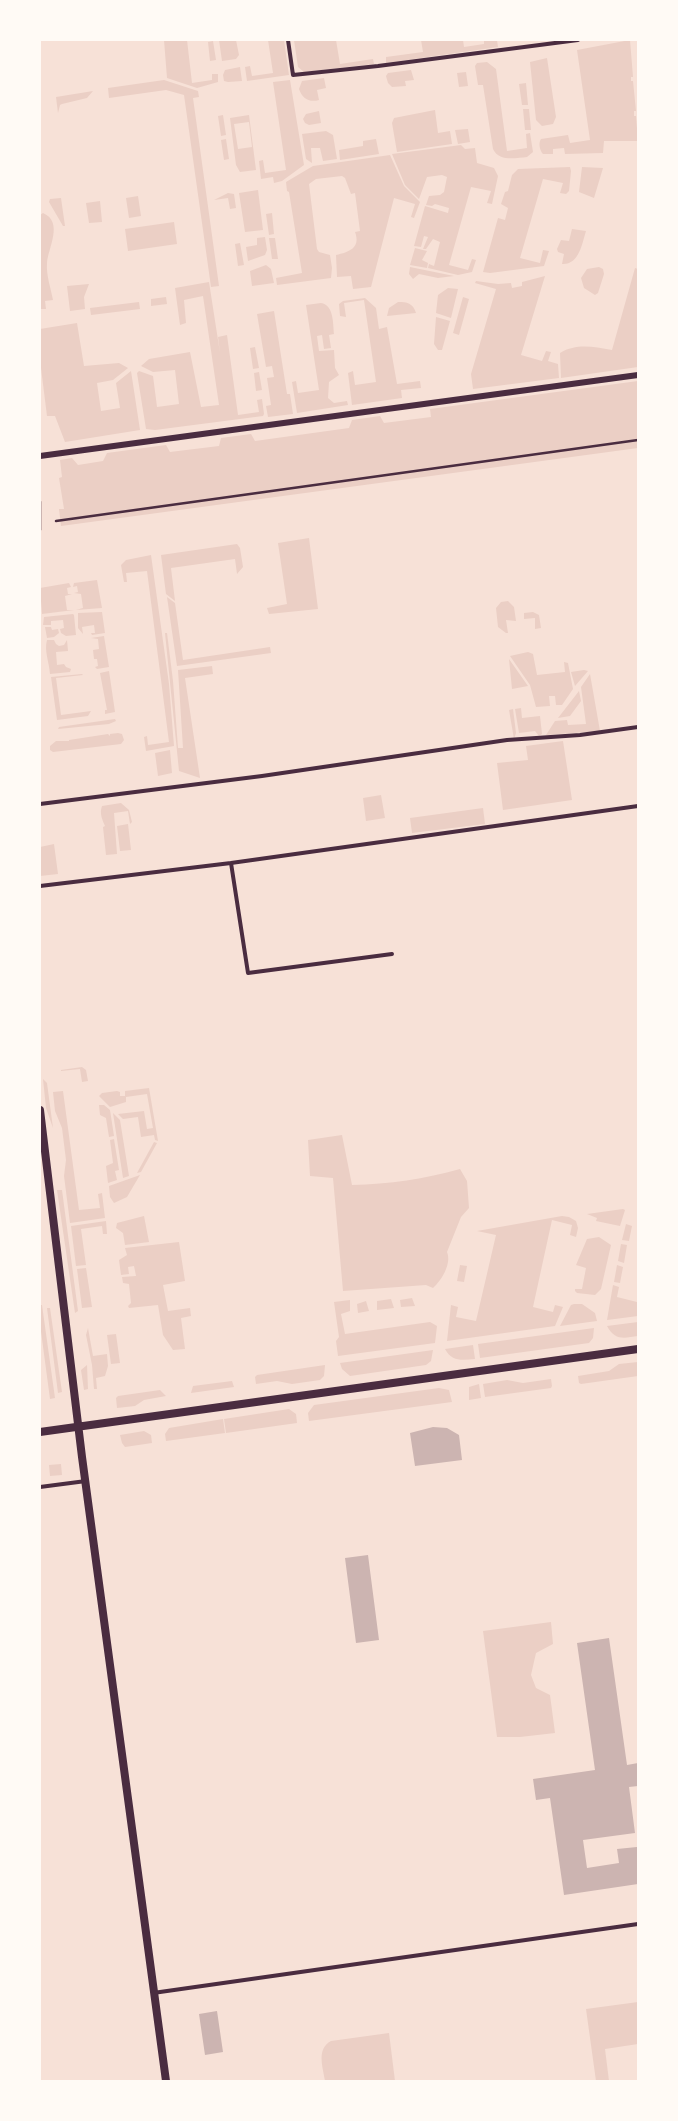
<!DOCTYPE html>
<style>
body{margin:0}
#map{position:relative;width:678px;height:2121px;overflow:hidden;background:#f7e1d7;font-family:"PT Serif",serif}
canvas{display:block}
.frame{position:absolute;inset:0;border:41px solid #fffaf5;pointer-events:none}
</style>
<div id="map">
<canvas width="678" height="2121"></canvas>
<div class="frame"></div>
</div>
<script>
const context = document.querySelector('canvas').getContext('2d');
context.lineJoin = 'round';
function fill(path, color) {
  context.fillStyle = color;
  context.fill(path, 'evenodd');
}
function strokePath(path, color, width, dash) {
  context.strokeStyle = color;
  context.lineWidth = width;
  context.lineCap = dash ? 'butt' : 'round';
  context.setLineDash(dash || []);
  context.stroke(path);
}
fill(new Path2D(`
 M164 40H187L192 83 212 80V74H218V82L197 88 167 78Z
 M219 40H236L239 55 236 59 222 61Z
 M268 40H284L289 75 247 81 245 67 250 66 252 76 273 73Z
 M294 40H336L340 64 373 59 374 64 304 72 298 67Z
 M421 40H463L464 47 484 44V40H497L498 47 386 63V57L423 52Z
 M630 40 633 77H631V81H633L636 111H634V116H636L638 141H604L603 153 565 154 564 148 553 149V154H543C540 151 538 143 541 139L568 135 570 143 590 140 577 50Z
 M213 41 216 60 210 61 208 42Z
 M547 58 556 117 553 124 542 126 536 120 530 62Z
 M487 62 496 69 507 151 527 148 526 134 530 133 533 152 527 157C516 158 499 162 493 149L483 85H478L475 66 477 63Z
 M240 67 242 81 228 82 224 81 223 75 225 70Z
 M411 70 414 80 405 81 406 86 392 87 388 83 386 76 388 73Z
 M466 72 468 86 459 87 457 73Z
 M324 78 326 88 317 90 319 100C309 103 302 98 299 89L302 81Z
 M164 80 198 91 199 97 193 98 219 286 211 287 184 95 166 90 109 98 108 88Z
 M290 80 304 165 282 181 274 183 273 177 261 179 259 161 263 160 265 173 286 170 273 82Z
 M526 83 528 105H522L519 84Z
 M93 91 87 98 62 104 60 105 58 113 56 97Z
 M523 109H529L531 130H525Z
 M435 110 438 133 450 131 452 144 397 152 392 123 394 118Z
 M319 111 321 123 309 125 305 123 303 119 306 114Z
 M223 115 226 135 221 136 218 116Z
 M249 115 256 170 240 172 236 165 230 118ZM249 122 252 147 238 149 234 124Z
 M468 129 470 142 458 144 455 130Z
 M326 131 333 135 337 159 323 161 320 148H311L312 163 306 159 302 134Z
 M226 139 229 159 224 160 221 140Z
 M376 139 379 154 340 160 339 150 363 146V141Z
 M461 145 465 149 475 148 477 163 494 168 498 176 492 204 487 203 491 191 471 187 449 265 468 270 472 259 476 260 472 272 458 275 428 268 429 264 434 266 440 242 433 239 426 249H423L428 237 424 236 421 247 414 246 425 206 448 213 449 208 435 204 432 206 426 205 429 196 440 195 444 192 447 177 442 175 427 177 419 199 405 185 392 154Z
 M390 155 404 186 420 202 414 218 411 217 415 204 394 198 371 287 353 289 351 276 337 277 336 255C349 252 361 248 355 232L360 231 355 193 351 194 345 178 342 176 316 179 309 184 317 249 319 252 330 255 332 268 331 278 277 285 276 278 302 273 289 192 287 191 286 182 313 166Z
 M570 167 571 171 569 191 566 194 560 193 563 183 543 179 520 258 540 263 543 250 549 251 544 266 490 273 483 272 498 218 505 220 508 208 501 204 505 192 508 191 512 175 518 169Z
 M582 167 603 168 594 198 579 192Z
 M258 190 263 230 245 232 239 193Z
 M228 193 234 194 236 208 230 209 228 198 214 200Z
 M138 196 141 216 129 218 126 198Z
 M61 198 65 226H63L49 202 50 199Z
 M100 201 102 222 89 223 86 203Z
 M43 213C64 222 48 248 47 263 46 275 51 289 53 300L45 301 46 309H40V215Z
 M272 213 274 234 269 235 266 214Z
 M174 222 177 244 128 251 125 229Z
 M572 229 586 231C582 244 579 265 562 264L564 254 558 252 557 249 561 240 569 241Z
 M265 237 267 250 265 255 248 261 246 247 257 245V238Z
 M275 238 278 259H272L269 238Z
 M240 243 244 265 238 266 235 244Z
 M415 248 427 251 422 260 428 263 427 268 410 265Z
 M266 265 271 269 274 283 252 286 250 271Z
 M410 267 454 276 438 278 419 274 413 279 409 274Z
 M599 267 603 269 604 274 598 293 595 295 584 288 581 278 587 269Z
 M635 268 638 269V367L561 378 560 353C577 343 593 347 612 350Z
 M545 276 521 355 542 361 546 351 551 352 548 361 558 364 559 378 473 389 471 374 496 289 475 283 476 281 498 284 511 283 512 288 522 286V282Z
 M209 282 220 353 218 337 227 335 238 415 259 412 257 400 262 399 264 414 263 416 155 430 146 429 137 373 139 371 153 376 157 407 179 404 175 370 153 372 141 366 149 359 190 352 201 407 219 405 203 296 184 300 186 323 180 325 175 288Z
 M89 284 84 297 85 309 70 311 67 286Z
 M448 288 458 289 451 318 436 313 438 295Z
 M166 297 167 304 151 306V299Z
 M463 297 469 299 459 335 453 333Z
 M365 298 376 308 379 329 387 327 397 384 420 381 421 388 401 390 402 398 352 405 348 373 353 371 355 385 376 382 364 300 344 303 346 317 340 316 339 304 343 301Z
 M139 302 140 309 91 315 90 308Z
 M398 302C407 302 413 303 416 313L387 316 389 308Z
 M321 303C334 305 333 324 334 334L329 335 331 348 324 349 322 335 317 336 319 351 334 350 335 368 339 375 329 382 328 398 334 403 347 401 348 405 297 413 292 382 296 381 298 393 319 390 306 305Z
 M274 311 287 394H290L293 414 268 417 266 406 271 405 267 378 274 377 272 366 266 367 257 314Z
 M436 317 450 321 442 350H438L434 344Z
 M77 323 84 366 119 363 128 368 113 380 97 383 101 411 120 408 116 383 131 371 140 430 65 442 55 416H47L40 360V329Z
 M255 347 259 368 253 369 250 348Z
 M259 372 262 390 256 391 254 373Z
 M638 381V448L61 526 59 509H64L59 478 62 477 60 460 72 458 78 465 103 461 107 453 166 445 170 452 219 446 221 438 251 434 255 441 349 428 352 420 380 416 384 423 431 417 430 409Z
 M309 538 318 609 269 614 267 608 287 604 278 543Z
 M237 544 240 548 243 567 237 574 235 559 171 568 175 601 166 594 161 555Z
 M151 555 169 684 174 746 146 751 144 737 147 736 148 745 169 742 147 571 126 573 127 582H124L121 565 126 560Z
 M97 580 102 608 76 610 83 608 81 594 74 593 78 592 77 586 73 587 74 583Z
 M69 583 71 587 67 588 68 594H72L65 596 67 610H74L42 614 40 588Z
 M167 597 175 603 183 660 270 647 271 653 177 666Z
 M508 601 514 607 516 621 506 620 508 633H506L498 627 496 608 501 602Z
 M102 612 105 633 92 635 91 633H95L94 625 82 627 83 634 78 628V613Z
 M533 612 539 615 541 628 535 629V618L524 619V613Z
 M73 614 74 615 76 635 66 636 61 633 60 629 64 628 63 620 51 621V625H43L44 617Z
 M45 627H51L52 630 58 629 59 633 54 637 47 638Z
 M165 633H167L173 681 178 748H183L178 670 212 666 213 674 185 678 200 778 179 771Z
 M104 636 109 667 97 669 95 667 98 666 97 659H94L93 650 99 649 98 639 91 638Z
 M47 640H54L56 644 59 646 64 645 67 640 68 651 56 652 57 665 64 664 66 667 71 669 70 672 50 674C49 661 44 651 47 640Z
 M528 652 533 654 537 675 565 672 564 662 568 663 573 689 562 705H556L555 696H549L550 706 536 707 530 685 510 656Z
 M509 659 528 686 512 689Z
 M584 670 588 671 575 686 571 672Z
 M109 671 115 712 105 714V710H107L100 673Z
 M82 674 83 675 56 678 61 715 91 711 88 716 57 720 51 677Z
 M590 674 600 731 546 735 555 721 567 720 568 725 586 724 581 687Z
 M579 691 581 701 570 716 558 718Z
 M521 708 522 718 540 716 542 734 539 736 535 731 519 733 515 709Z
 M513 709 516 733 514 739 509 710Z
 M115 719 116 721 109 724 58 729 59 727Z
 M118 733 122 734 124 740 121 744 53 752 50 750V746L56 741H69V740L108 734 110 736V734Z
 M563 741 572 800 503 810 497 763 528 760 526 746Z
 M170 750 172 773 158 776 155 753Z
 M381 795 385 818 366 821 363 798Z
 M121 803 129 810 132 822 130 824 128 811 114 813 117 854 106 855 103 827 105 826C103 821 99 814 102 806Z
 M483 808 485 824 412 833 410 818Z
 M128 824 131 850 120 851 117 826Z
 M54 844 58 874 40 876V847Z
 M82 1067 86 1070 88 1081 82 1082 80 1069 61 1071V1070Z
 M43 1079 47 1083 53 1128 46 1108Z
 M149 1088 158 1141 155 1140 154 1135 141 1137 138 1117 123 1119 118 1114 144 1111 147 1129 153 1128 147 1094 126 1097V1102L110 1107 99 1096 102 1093 117 1091 120 1092V1096H125V1091Z
 M63 1091 79 1210 100 1208 98 1194 102 1193 105 1218 70 1223 64 1176 66 1160 62 1128 55 1111 53 1092Z
 M99 1105H104L110 1110 114 1136 109 1137 106 1118 100 1115Z
 M113 1113 120 1120 129 1176 123 1178Z
 M342 1135 352 1185C389 1184 425 1179 460 1169L467 1181 469 1208 461 1217 447 1252C452 1264 441 1281 433 1288L426 1285 343 1291 333 1178 310 1176 308 1140Z
 M114 1139 119 1170 115 1171 117 1180 108 1183 106 1166 113 1163 110 1140Z
 M154 1142 157 1143 141 1172 137 1173Z
 M140 1175 127 1197 114 1203 110 1197 109 1186Z
 M57 1190H62L78 1311 75 1313Z
 M623 1209 625 1210 620 1226 596 1221 597 1218 587 1214Z
 M144 1216 149 1242 125 1245 123 1233 116 1228 117 1223Z
 M562 1216 569 1217 576 1221 578 1228 576 1237 570 1235 572 1225 552 1220 533 1307 553 1312 555 1305 563 1307 555 1326 447 1341 451 1305 458 1307 456 1317 476 1321 496 1235 477 1231Z
 M106 1221 107 1234H103L102 1226 81 1229 86 1265 76 1266 71 1226Z
 M626 1224 632 1226 629 1241 622 1240Z
 M599 1237 611 1245 601 1289 595 1295 577 1293 575 1291V1289H582L586 1268 576 1265 587 1239Z
 M179 1242 185 1281 163 1285 168 1311 190 1308 191 1316 181 1318 185 1349 173 1350 163 1335 158 1305 129 1308 128 1306 131 1303 129 1284 123 1283 122 1277 136 1276 134 1266 128 1267 129 1274 121 1275 119 1260 127 1255 125 1248Z
 M621 1244 627 1245 624 1263 618 1261Z
 M460 1265 467 1266 464 1282 457 1281Z
 M617 1265 623 1267 620 1283 614 1282Z
 M86 1268 92 1307 82 1308 77 1269Z
 M613 1285 619 1287 617 1297 637 1302 638 1299V1316L607 1320Z
 M412 1298 415 1306 401 1307 400 1300Z
 M391 1299 394 1308 377 1310V1301Z
 M350 1300V1311L341 1314 345 1334 430 1322 437 1326 435 1343 338 1356 336 1341 339 1337 334 1302Z
 M366 1301 369 1311 358 1313 357 1304Z
 M574 1304H582L595 1313 597 1321 560 1326 571 1305Z
 M40 1305H42L55 1398 50 1399 40 1324Z
 M47 1308H50L62 1392 58 1393Z
 M638 1322V1336C624 1338 615 1341 607 1326Z
 M88 1328 93 1356 107 1354 108 1366 105 1376 96 1378 97 1389H94L92 1365 86 1335Z
 M594 1328 593 1338 589 1343 480 1358 478 1344Z
 M116 1334 120 1363 111 1364 107 1335Z
 M473 1345 475 1359C462 1360 452 1362 445 1349Z
 M433 1350 431 1361 426 1365 350 1376 342 1369 340 1363Z
 M638 1362V1376L581 1384 579 1383 578 1376 609 1371 619 1364Z
 M87 1365 88 1389 84 1390 81 1370Z
 M325 1365 324 1376 320 1380 292 1384 277 1381 256 1384 255 1377 257 1375Z
 M551 1379 552 1386 551 1388 485 1397 483 1384 507 1380 523 1383Z
 M232 1381 234 1387 191 1393 193 1386Z
 M479 1384 481 1398 469 1400V1387Z
 M439 1388 449 1390 452 1402 309 1421 308 1413 314 1405Z
 M160 1390 166 1396 144 1400 135 1406 117 1408 116 1398 118 1396Z
 M289 1409 296 1414 297 1423 226 1433 224 1419Z
 M223 1419 225 1433 166 1441 165 1434 169 1428Z
 M144 1431 151 1435 152 1443 125 1447 122 1443 120 1435Z
 M61 1464 62 1475 50 1476 49 1465Z
 M551 1622 553 1644 536 1653 531 1675 536 1688 550 1695 555 1733 520 1737H497L483 1631Z
 M638 2002V2044L605 2049 609 2081H596L586 2009Z
 M389 2033 395 2081H325C323 2067 316 2049 331 2041Z`), '#ebcfc5');
fill(new Path2D(`
 M42 501V530L40 531V502Z
 M433 1427 447 1428 459 1435 462 1460 415 1466 410 1433Z
 M368 1555 379 1640 356 1643 345 1558Z
 M609 1638 627 1765 638 1763V1786L629 1787 635 1833 583 1840 587 1868 619 1863 617 1849 637 1847 638 1884 564 1895 550 1798 536 1800 533 1779 595 1770 577 1643Z
 M217 2011 223 2052 205 2055 199 2014Z`), '#ccb4b1');
strokePath(new Path2D(`
 M56 521 638 440`), '#4a2c40', 2.5);
strokePath(new Path2D(`
 M288 40 293 75 378 66 578 40
 M40 804 262 776 507 740 580 735 638 727
 M231 863 248 973 392 954
 M40 886 231 863 638 806
 M40 1487 86 1481
 M153 1993 638 1924`), '#4a2c40', 4);
strokePath(new Path2D(`
 M40 456 638 375`), '#4a2c40', 6);
strokePath(new Path2D(`
 M40 1110 82 1457 166 2081
 M40 1432 638 1349`), '#4a2c40', 8);
</script>
